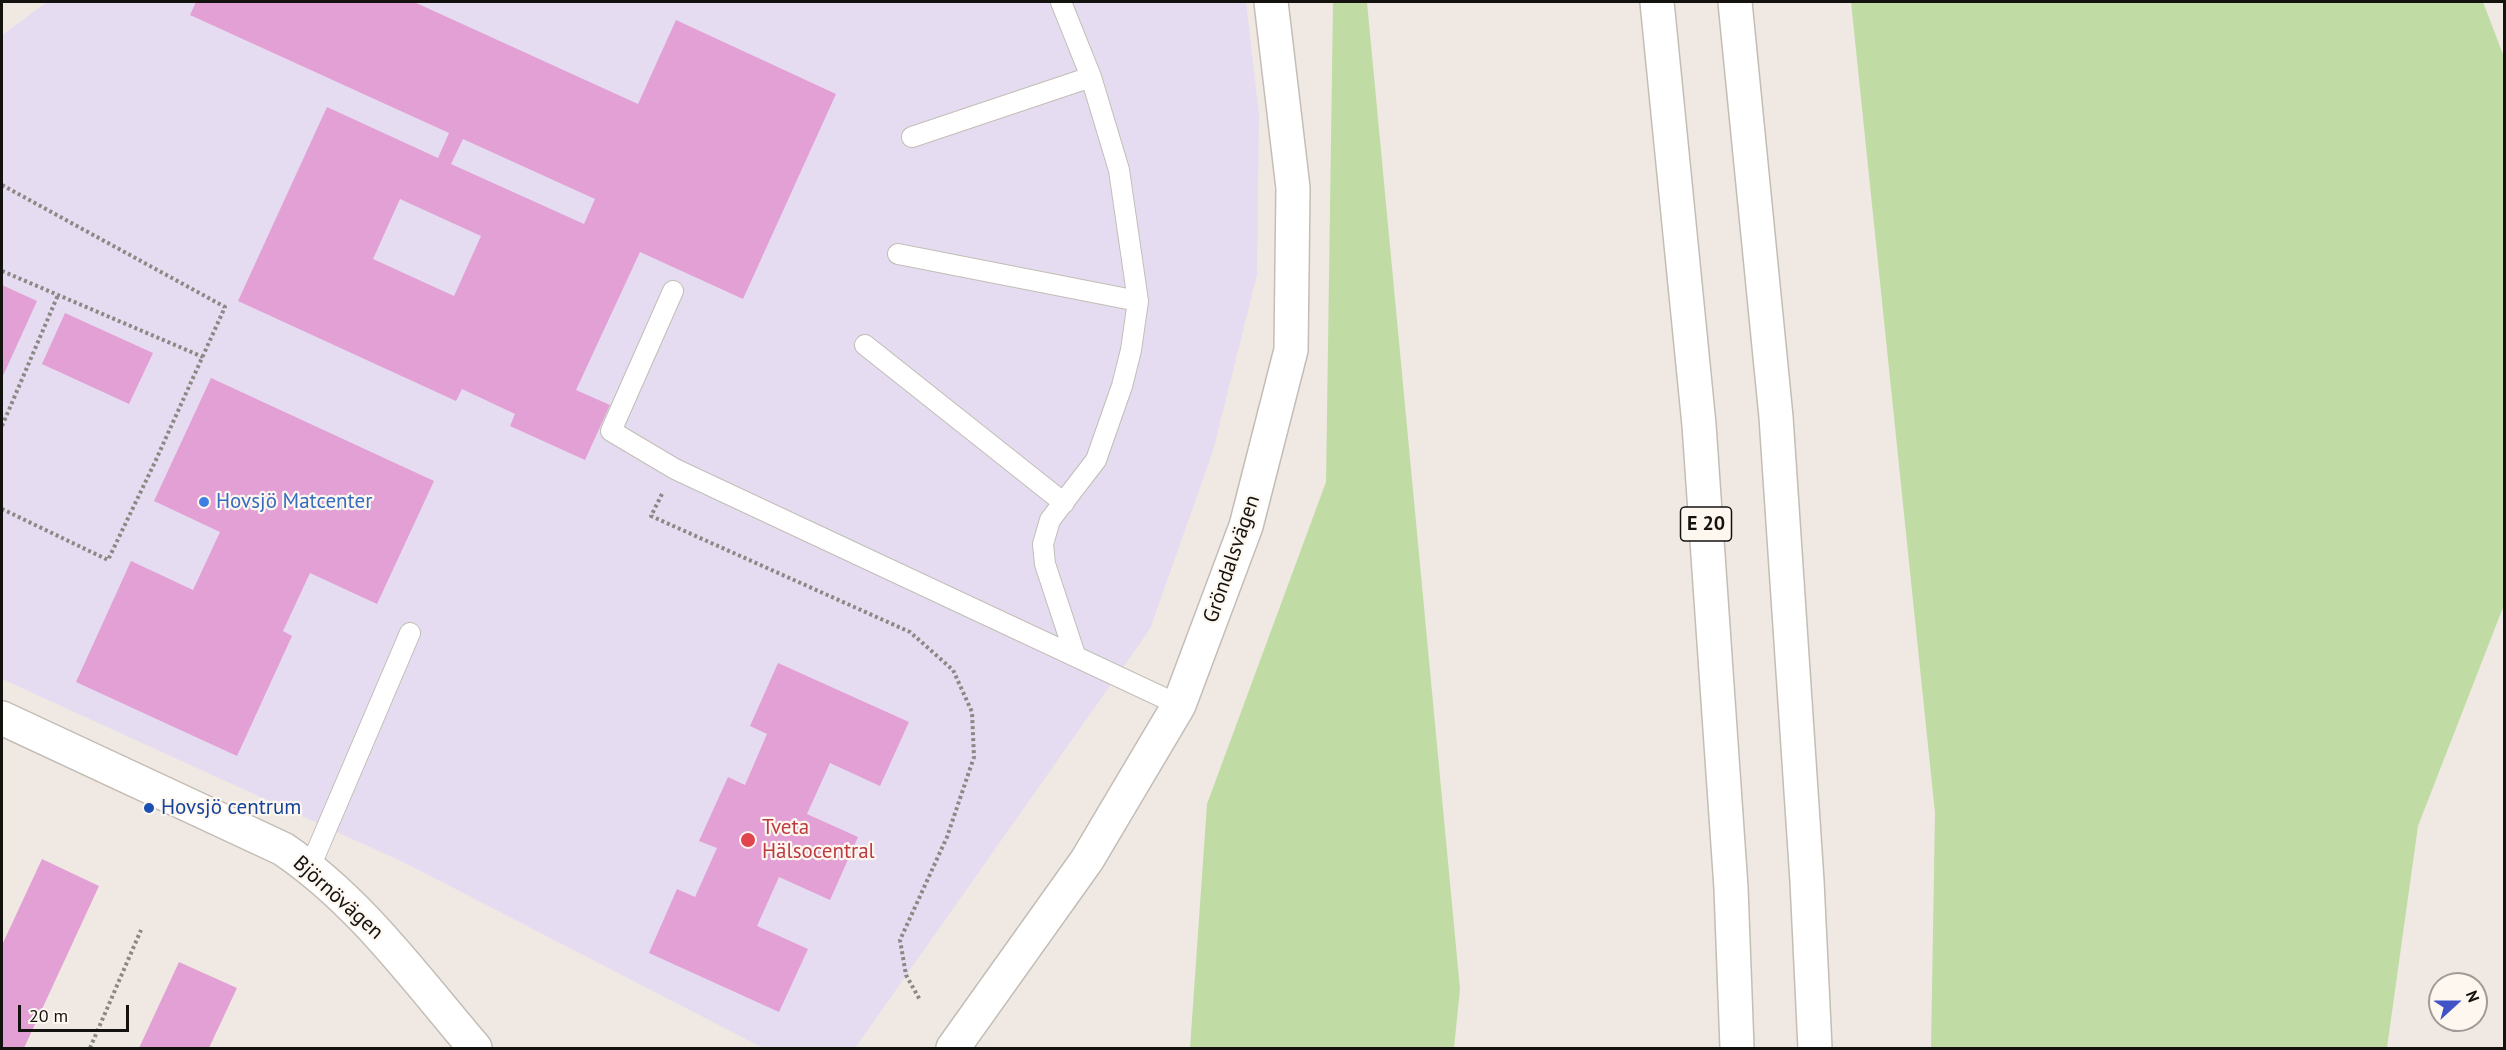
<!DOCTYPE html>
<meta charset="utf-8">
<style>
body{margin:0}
#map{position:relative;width:2506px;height:1050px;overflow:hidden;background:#f0e9e3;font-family:"PT Sans",sans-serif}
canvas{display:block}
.frame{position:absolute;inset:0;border:3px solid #14120f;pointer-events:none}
.north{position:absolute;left:2428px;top:972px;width:60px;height:60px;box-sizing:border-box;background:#fdf7f0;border:2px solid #a09b96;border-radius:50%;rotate:69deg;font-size:16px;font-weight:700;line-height:24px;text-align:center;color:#14120f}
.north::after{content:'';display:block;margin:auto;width:21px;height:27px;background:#4253c7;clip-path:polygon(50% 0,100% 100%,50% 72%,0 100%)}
.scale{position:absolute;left:18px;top:1005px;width:111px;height:27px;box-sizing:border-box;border:3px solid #14120f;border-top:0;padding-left:8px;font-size:18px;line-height:21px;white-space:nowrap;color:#14120f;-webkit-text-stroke:4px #fdf7f0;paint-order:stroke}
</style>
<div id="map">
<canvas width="2506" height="1050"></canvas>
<div class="frame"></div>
<div class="north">N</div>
<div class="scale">20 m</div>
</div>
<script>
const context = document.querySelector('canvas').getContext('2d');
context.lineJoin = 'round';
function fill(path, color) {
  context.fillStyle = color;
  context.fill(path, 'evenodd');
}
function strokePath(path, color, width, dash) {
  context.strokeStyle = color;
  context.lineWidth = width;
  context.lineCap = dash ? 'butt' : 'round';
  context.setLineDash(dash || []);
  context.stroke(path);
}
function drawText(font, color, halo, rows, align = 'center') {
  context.font = font + ' "PT Sans",sans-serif';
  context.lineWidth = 4.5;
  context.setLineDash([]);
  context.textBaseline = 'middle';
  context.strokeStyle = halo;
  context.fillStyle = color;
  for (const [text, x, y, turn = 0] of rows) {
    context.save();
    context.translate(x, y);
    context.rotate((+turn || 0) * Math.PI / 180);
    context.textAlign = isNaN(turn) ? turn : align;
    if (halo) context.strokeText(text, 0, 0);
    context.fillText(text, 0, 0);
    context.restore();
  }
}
fill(new Path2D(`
 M47 2H1246L1259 114 1257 275 1213 451 1150 629 855 1048H763L407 864 2 679V35Z`), '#e5dcf1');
fill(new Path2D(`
 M1333 2H1367L1460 989 1454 1048H1190L1207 804 1326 482Z
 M1851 2H2483L2504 57V605L2418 826 2387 1048H1931L1935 813Z`), '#c0dca4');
fill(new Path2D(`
 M196 2H414L638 104 676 20 836 94 743 299 640 252 576 390 610 405 585 460 510 426 515 414 462 389 456 401 238 301 327 107 438 158 449 133 190 15ZM463 139 595 199 584 224 451 164ZM400 199 481 236 454 296 373 259Z
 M2 285 37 301 2 378Z
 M65 313 153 353 129 404 42 364Z
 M211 378 434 481 377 604 310 573 283 631 292 636 237 756 76 682 131 561 193 590 220 532 154 501Z
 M778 663 909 722 880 786 830 763 807 814 858 837 830 900 779 877 757 926 808 949 779 1012 649 953 677 889 695 897 717 848 699 841 728 777 745 785 767 734 750 726Z
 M42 859 99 886 24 1048H2V945Z
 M179 962 237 988 209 1048H139Z`), '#e2a0d4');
const lane = new Path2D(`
 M1061 2 1091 77 1119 170 1138 301 1131 350 1122 386 1096 460 1050 520 1043 544 1045 564 1075 655
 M912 137 1091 77
 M898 254 1138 301
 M673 291 611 431 675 469 1179 705
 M865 345 1064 503
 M310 867 410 633`);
const street = new Path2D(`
 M2 718 283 849C360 901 415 978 475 1048`);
const secondary = new Path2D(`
 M953 1048 1087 860 1179 705 1246 526 1291 350 1293 188 1271 2`);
const highway = new Path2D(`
 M1657 2 1699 425 1731 888 1737 1048
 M1735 2 1776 417 1807 881 1815 1048`);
strokePath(lane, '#c3bdb6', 22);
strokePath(street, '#c3bdb6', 36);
strokePath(secondary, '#c3bdb6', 36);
strokePath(highway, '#c3bdb6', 36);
strokePath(new Path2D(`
 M2 185 225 307 155 462 108 560 2 509
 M2 271 203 357
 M2 426 58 295
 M662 494 651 516 910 632 953 670 972 712 974 757 947 837 900 940 906 975 920 1000
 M90 1048 141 930`), '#8d8884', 4, [3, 3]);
strokePath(lane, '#fff', 20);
strokePath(street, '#fff', 33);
strokePath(secondary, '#fff', 33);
strokePath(highway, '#fff', 33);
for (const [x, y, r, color] of [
 [204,502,6,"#3f7fe0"],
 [149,808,6,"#1a4fb4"],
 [748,840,8,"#e0444e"]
]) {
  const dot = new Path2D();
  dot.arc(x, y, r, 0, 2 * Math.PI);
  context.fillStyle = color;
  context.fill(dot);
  strokePath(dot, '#fdf7f0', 2);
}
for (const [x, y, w] of [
 [1706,524,51]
]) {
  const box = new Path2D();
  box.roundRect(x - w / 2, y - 17, w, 34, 4.5);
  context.fillStyle = '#fdf7f0';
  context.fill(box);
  strokePath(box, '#14120f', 1.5);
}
drawText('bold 20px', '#14120f', null, [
 ["E 20",1706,524]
]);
drawText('21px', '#366cbe', '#fdf7f0', [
 ["Hovsjö Matcenter",216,502]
], 'left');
drawText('21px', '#14120f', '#fdf7f0', [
 ["Gröndalsvägen",1232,559,-71],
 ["Björnövägen",338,898,42]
]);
drawText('21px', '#164399', '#fdf7f0', [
 ["Hovsjö centrum",161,808]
], 'left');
drawText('21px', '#be3a42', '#fdf7f0', [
 ["Tveta",762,828],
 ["Hälsocentral",762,852]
], 'left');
</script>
